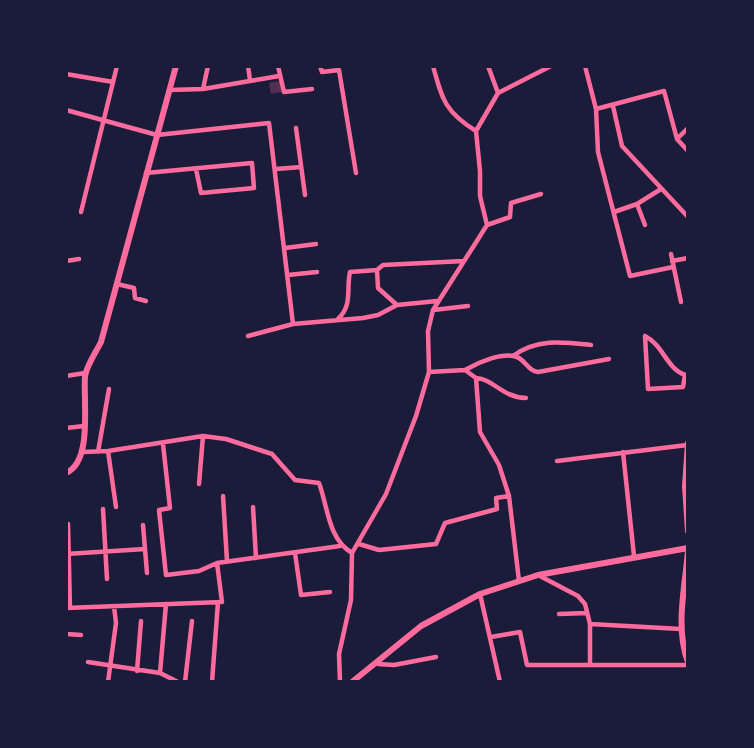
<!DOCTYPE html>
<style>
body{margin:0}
#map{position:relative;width:754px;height:748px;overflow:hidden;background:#1b1b3a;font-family:"Space Grotesk",sans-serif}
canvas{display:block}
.frame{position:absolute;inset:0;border:68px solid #1b1b3a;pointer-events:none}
</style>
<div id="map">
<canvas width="754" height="748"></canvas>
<div class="frame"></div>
</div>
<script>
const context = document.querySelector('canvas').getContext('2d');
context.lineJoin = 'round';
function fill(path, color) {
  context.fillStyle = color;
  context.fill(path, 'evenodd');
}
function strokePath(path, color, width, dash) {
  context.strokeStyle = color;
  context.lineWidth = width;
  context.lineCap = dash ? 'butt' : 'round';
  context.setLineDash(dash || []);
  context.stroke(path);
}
fill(new Path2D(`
 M280 81 282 92 271 94 269 83Z`), '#542f53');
strokePath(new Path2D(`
 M248 66 250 80
 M278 66 284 92 312 89
 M320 66 322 72 339 70 356 173
 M433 66C442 99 445 112 476 131
 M488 66 498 93
 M585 66 596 109
 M66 74 113 82
 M203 89 208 66
 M169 90 203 89 279 76
 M613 106 622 146 688 217
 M66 110 157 135 269 123 293 324 363 318 378 315 397 305 437 301
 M296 128 305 195
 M677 139 688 128
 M276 169 301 167
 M146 173 252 163 254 188 201 193 196 169
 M81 212 117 66
 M614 212 637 204
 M487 225 510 217 511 203 541 194
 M645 225 637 204 661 189
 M285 248 316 244
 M671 254 681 302
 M66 261 79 259
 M672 261 688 258
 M673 267 630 276 598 152 596 109 664 91 677 139 688 151
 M288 275 317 272
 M117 284 134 288 135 298 146 301
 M397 305 378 288 377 270 383 265 464 261
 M433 310 468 306
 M338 319C353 305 346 289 350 272L377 270
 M248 336 293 324
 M645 336 648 389 683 387 685 375 688 376
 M645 336C663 345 667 369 685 375
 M513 356C537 338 564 342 591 345
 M465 370C477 363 505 350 519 358 527 363 529 371 538 372L609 359
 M429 372 465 370 476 378 480 432 499 465 509 496 519 581
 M66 376 85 373
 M476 378C494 379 501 397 526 398
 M66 428 84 426
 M163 444 170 508 159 510 166 575 199 571 217 563
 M108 451 116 507
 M83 452 108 451 203 436 226 439 272 454 295 480 319 483C328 507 328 539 352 553
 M98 452 109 389
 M623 452 634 556
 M557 461 687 445
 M199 484 203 436
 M223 496 227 561
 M253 507 256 558
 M103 509 107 579
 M68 524 70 608
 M143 525 147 573
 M359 544 379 550 436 544 445 523 497 509 496 498 509 496
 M295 553 301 595 330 592
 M66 554 145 549
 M538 575 578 596 585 604 590 624 681 629
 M480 594 500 682
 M66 608 222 602 217 563 340 546
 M559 614 587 613
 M590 624V663
 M66 634 81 635
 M491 637 520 632 527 665H688
 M88 662 160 673 178 682
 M378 664 394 665 436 657
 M137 671 141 621
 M160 673 166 604
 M108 682 116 623 114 606
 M185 682 192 621
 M212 682 218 602
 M340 682 339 654 351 600 352 553 386 494 416 416 429 372 428 331 433 310 487 225 480 196V171L476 131 498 93 551 66`), '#ff6b9d', 4.5);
strokePath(new Path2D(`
 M688 443 685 486 688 531
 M66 473C93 462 83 401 85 376 87 365 96 352 101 342L176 66
 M688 551C685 587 675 628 688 662
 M352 682 421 626 480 594 538 575 688 548`), '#ff6b9d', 6);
</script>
